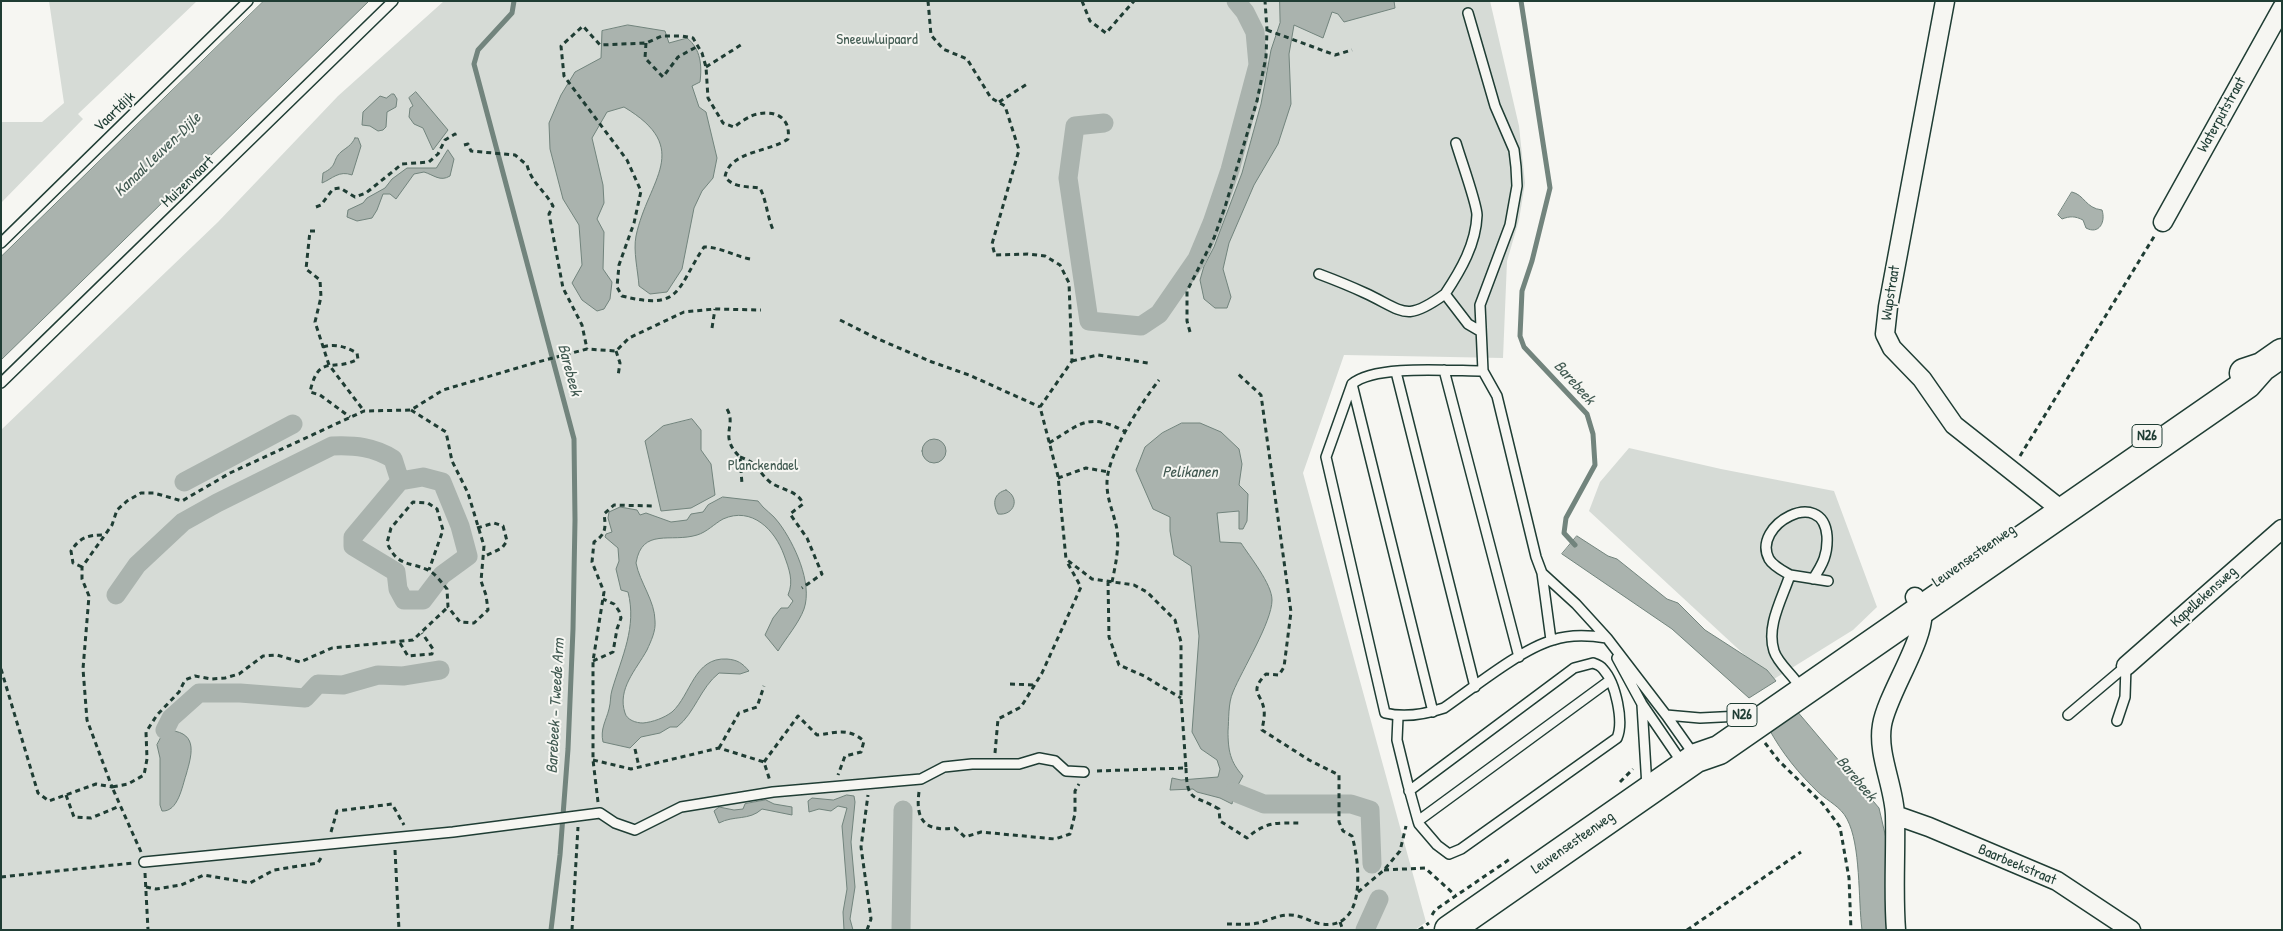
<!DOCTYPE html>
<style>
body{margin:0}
#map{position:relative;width:2283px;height:931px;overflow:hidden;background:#f6f6f2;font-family:"Patrick Hand",sans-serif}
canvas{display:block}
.frame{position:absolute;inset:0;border:2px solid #1f3d34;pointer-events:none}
</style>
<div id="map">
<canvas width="2283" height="931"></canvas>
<div class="frame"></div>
</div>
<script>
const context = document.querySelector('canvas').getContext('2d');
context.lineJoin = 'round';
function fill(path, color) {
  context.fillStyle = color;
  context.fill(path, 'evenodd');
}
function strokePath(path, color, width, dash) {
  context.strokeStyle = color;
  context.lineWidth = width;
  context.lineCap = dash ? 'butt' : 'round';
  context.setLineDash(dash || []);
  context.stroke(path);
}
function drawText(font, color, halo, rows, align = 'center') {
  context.font = font + ' "Patrick Hand",sans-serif';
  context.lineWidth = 4;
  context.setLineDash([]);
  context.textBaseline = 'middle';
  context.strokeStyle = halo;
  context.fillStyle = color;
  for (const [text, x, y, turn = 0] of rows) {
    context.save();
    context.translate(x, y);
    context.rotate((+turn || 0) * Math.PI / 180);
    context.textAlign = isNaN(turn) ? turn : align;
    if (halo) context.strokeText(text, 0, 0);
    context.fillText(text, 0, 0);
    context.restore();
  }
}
fill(new Path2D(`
 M49 1H197L78 114 83 119 1 203V122H42L64 103Z
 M444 1H1490L1519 126 1525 183 1519 220 1507 261 1503 358 1344 355 1303 473 1426 922 1415 930H1V430L218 222 338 96Z
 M1629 448 1721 469 1834 491 1877 607 1853 630 1774 679 1767 670 1749 659 1589 511 1600 482Z`), '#d6dbd6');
const water = new Path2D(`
 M264 1H369L1 360V257Z
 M1280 1H1394L1395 8 1344 22 1338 14 1332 12 1323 38 1294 25 1289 54 1291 104 1278 144 1254 185 1229 243 1223 269 1231 297 1227 308H1215L1204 299 1200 280 1204 266 1214 247 1242 173 1261 104 1271 50 1280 23Z
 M628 25 665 31 669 43 687 38C701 49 702 66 700 82L692 86 699 107 706 112 717 158 713 178 702 191 694 208 682 269 667 292 650 294 639 286C638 271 633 251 636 236 648 179 694 149 624 107L607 112 592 138 603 185 604 203 597 219 604 232 603 269 612 282 610 299 604 309 597 311 582 300 572 283 582 265 579 225 563 199 550 149 549 123 561 95 575 72 601 58 602 31Z
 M416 92 448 130 433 150 423 128 414 124 409 117 410 108 413 106 409 98Z
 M392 94H394L397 99 396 107 387 112 386 127 383 130 378 131 370 126 362 125 363 112 380 96 386 98Z
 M355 138H358L361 146 352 175C339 170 332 179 322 183L323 173C338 166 332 160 341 152 347 147 351 146 355 138Z
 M448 150 454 159 450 176C440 182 434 175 424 172L414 174 396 199 390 194H383L377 210 372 218 357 221 347 217 348 210 363 203 367 198 385 188 392 179 407 168H436Z
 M2072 192C2085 195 2085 208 2102 210 2106 222 2099 235 2086 228L2083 220C2075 216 2070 216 2062 219L2058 215Z
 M692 419 701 430V450L711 464 715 495 691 508 661 511 645 441 663 426Z
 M1182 423H1200L1221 432 1239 449 1242 464 1239 485 1248 494 1247 521 1243 529H1239V511L1217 513 1220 542 1241 543C1250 557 1272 584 1272 600 1272 622 1242 670 1233 692 1228 703 1229 719 1228 731 1228 750 1230 762 1243 776L1234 792 1232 804 1220 798 1197 792 1193 789 1170 790 1172 778 1181 780 1218 777 1220 769 1217 760 1201 749 1192 732 1199 636 1191 566 1174 555 1170 531V517L1153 509 1136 470 1145 447 1162 433Z
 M922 451a12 12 0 1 1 24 0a12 12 0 1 1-24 0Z
 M1006 490C1021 498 1014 516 998 514 992 503 994 493 1006 490Z
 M723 497 758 501C764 510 773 514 779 523 794 543 813 583 804 609 799 623 786 638 778 651L765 635 773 618 781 608H788L793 601 788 595C794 581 789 569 784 555 775 530 752 506 723 519 714 524 707 532 697 535 671 543 642 527 636 563 640 583 655 601 655 621 656 631 651 641 647 650 636 670 617 689 625 713 627 720 636 723 643 723 653 722 664 718 672 712 691 695 694 657 727 659 738 660 742 663 749 671L740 674 719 673C700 688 695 713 677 727H670L660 733 641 737 630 748 603 742C600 729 606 721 609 709 611 702 610 696 612 690 622 656 637 627 628 592L621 590 616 569 619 561 618 548 605 537 606 534 612 532 608 518 609 512 620 507 637 510 640 515 646 513 671 522 687 520 691 514 703 512 708 505Z
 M1577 536 1608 556 1617 559 1667 599 1678 603 1705 630 1767 670 1776 681 1749 698 1672 629 1562 554Z
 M1796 710 1879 808 1888 847 1890 930H1862C1858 899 1861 845 1847 819 1841 807 1828 801 1819 793 1799 774 1782 753 1769 729Z
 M165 730C198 731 193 751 186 775 182 787 178 812 162 811L160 805V758L157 745Z
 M847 795 854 796 855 802 851 842 855 887 850 919 853 930H844L843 912 847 889 842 826 847 808 838 806 831 811 819 809 809 812 808 801 812 798 833 800Z
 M766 800 774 804 792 807V815L762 809C749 821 734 815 719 823L714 811 719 807 734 810 743 809 745 804Z`);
fill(water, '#aab3ae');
strokePath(water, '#72847d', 1);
strokePath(new Path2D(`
 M514 1 512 13 478 50 474 64 574 439 575 520 573 629 568 749 560 855 551 930
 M1521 1 1550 188 1532 261 1522 291 1520 336 1524 347 1587 414 1593 434 1595 465 1566 518 1564 533 1575 545`), '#72847d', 5);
strokePath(new Path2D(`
 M1104 123 1075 126 1068 178 1089 321 1141 326 1159 314 1197 259 1212 223 1230 170 1258 65 1255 32 1245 12 1236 1
 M423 477 442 482 460 526 468 556 442 575 423 600H404L398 589 396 572 353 546V537L400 481Z
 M184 482 293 424
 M116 595 137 565 183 522 217 503 332 446C355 445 374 447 393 459L400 481
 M165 730 171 718 199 693H240L305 698 318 684 343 685 378 675 403 676 440 670
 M1234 792 1264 804H1351L1370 810 1372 864
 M901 930 903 810
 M1365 930 1379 899`), '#aab3ae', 19);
const service = new Path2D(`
 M1468 13 1495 106 1514 150 1516 167 1517 186 1510 225 1480 305 1483 371
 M1456 143C1460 157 1477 204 1477 215 1476 244 1461 270 1445 294L1468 324 1480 331
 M1 243 248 1
 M1319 274C1335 280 1350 286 1365 293 1404 311 1405 323 1445 294
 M1444 370 1519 657
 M1396 372 1475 687
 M1 383 393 1
 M1352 384 1433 712
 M1542 573 1551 640
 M1790 575C1783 571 1773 566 1769 559 1751 525 1823 486 1827 536 1828 554 1823 564 1813 579
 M1607 638C1589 635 1570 634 1553 640 1521 649 1473 688 1444 708 1426 714 1404 718 1385 713L1326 457 1352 384C1375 364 1452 371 1483 371L1497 396 1536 557 1542 573 1576 604 1607 638 1666 715 1695 756
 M1617 658 1642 704 1683 764
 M1795 680C1789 672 1777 661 1774 651 1766 626 1782 599 1790 575L1828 581
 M1642 705 1647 787
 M1666 715 1700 718 1741 716
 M2068 715 2126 666
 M1398 717 1397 740 1408 785 1418 821 1419 824 1437 845 1449 854 1461 849 1617 738C1624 722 1616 683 1603 669 1601 666 1596 664 1593 663L1574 668 1409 791
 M2117 721 2125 697 2126 666
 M1418 821 1609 681
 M144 862 453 832 600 813 615 823 635 830 681 807 773 792 921 779 944 767 972 764H1019L1039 758 1055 761 1066 771 1084 772`);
const minor = new Path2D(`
 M1945 1 1888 307 1885 334 1892 348 1922 379 1954 425 2064 512
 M2163 222 2282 8
 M2126 666 2282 529
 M1895 815 1929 827 2057 881 2131 930
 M1896 930C1893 892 1896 853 1895 815 1894 786 1877 754 1882 725 1887 694 1927 637 1922 610 1922 606 1917 601 1915 597`);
const primary = new Path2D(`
 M2244 373 2262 367 2282 353
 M1449 930 1696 758 1719 750 2247 384 2262 367`);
strokePath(service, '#1f3d34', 12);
strokePath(minor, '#1f3d34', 21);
strokePath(primary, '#1f3d34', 31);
strokePath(new Path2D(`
 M928 1 931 35 943 49 967 59 991 98 1005 106 1019 150 992 244 995 255 1028 254 1045 256 1060 265 1069 283 1072 361 1040 407 1058 476 1066 559 1092 579 1134 585 1147 592 1175 620 1181 642V698L1186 768 1095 771
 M1082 1 1090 21 1106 33 1134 1
 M1267 30 1335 55 1352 50
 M646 43 645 58 663 77 678 57 698 46
 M706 67 744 43
 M999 102 1027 84
 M464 145 468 144 471 151 515 155 527 165C531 182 545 191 553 206L549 214 563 288 582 325 587 349
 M316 207 321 205 333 189 340 188 355 197 366 193 402 164 429 162 438 154 445 140 455 134 456 137
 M315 231H310L306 269 320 280 321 297 315 322 329 365 364 411
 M750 259C734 256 721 247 704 247 676 289 682 311 622 296L617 287 619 265 634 223 641 191 627 160 564 76 561 46 583 26 600 45 646 43 662 36H682L693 38 702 53 706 67 708 98 723 123 734 127C741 122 750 115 758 114 777 110 791 119 788 139 770 152 729 151 725 177 734 188 746 186 760 188 767 202 767 217 774 232
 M840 320 878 339 932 362 969 375 1040 407
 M712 328 715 309
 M1190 332 1187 321V291L1214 238 1225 207 1257 101 1266 57 1267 30 1265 1
 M323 347C335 343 346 347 357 353L358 359C333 373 319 352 310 392L320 395 350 417
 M616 351 620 363 618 376
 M1072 361 1098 355 1148 363
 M727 409C737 426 718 436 740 457L742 484
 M411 410 446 432 452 461 468 493 484 546 481 581 486 595 488 610 474 623 460 622 448 607 447 589C442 583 435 573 428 570 408 561 398 567 387 543L391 528 413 502 428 503 437 509 443 530 429 570
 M1049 443C1082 423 1088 412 1126 432
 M2020 456 2155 235
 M740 457C760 464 756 470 770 482 780 490 798 490 803 504L790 514 807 538 822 574 802 588
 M1058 478 1086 468 1109 472
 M477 528 494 523 503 526 507 541 502 548 483 557
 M82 567 73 563 71 551C80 537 88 535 104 535
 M1108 581 1109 637 1119 665 1144 676 1181 698
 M1112 582C1116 563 1121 540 1115 521 1112 509 1107 498 1107 484 1106 456 1142 402 1159 380
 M400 643 408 656 432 654 433 649 422 633
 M593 661 613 652 617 629 621 618 619 611 614 604 603 599
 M1 669 38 793 49 801 96 784 112 787 87 720 83 669 89 596 82 579V567L112 525 117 510 127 501 141 493H154L182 501 230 473 364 411 411 410 443 390 534 363 587 349 616 351 629 338 684 312 715 309 761 310
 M1010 684 1034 685
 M1765 743 1779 761 1823 804 1840 827 1849 878 1851 930
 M719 748 739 713 757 707 764 686
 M635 749 639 767
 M995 753 998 719 1021 707 1042 673 1081 587 1067 562
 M593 760 631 769 719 748 764 762 770 781
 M764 762 798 716 817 735C836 733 847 727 864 741L861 752 845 756 838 775
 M1186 768C1187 803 1193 794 1219 809L1220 821 1247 838C1266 821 1277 823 1301 823
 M1620 782 1633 769
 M919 792C915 821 926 832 955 828L965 837 981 832 1055 839 1070 834 1075 814V791L1079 784
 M66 795 74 817 91 818 120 806
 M598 802 593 760V661L604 592 592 562 594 542C606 534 606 528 604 514L614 505 653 506
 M331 832 337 811 392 804 404 825
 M395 850 399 930
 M141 852 112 787 128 784 144 775 147 759 146 732 157 715 179 692 185 680 195 676 211 679 225 678 239 674 263 656 277 655 300 662 332 648 413 640 448 607
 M1384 870 1425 868 1455 895
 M145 873 148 930
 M1 877 133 863
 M146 887 156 889 181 885 204 875 250 883 274 870 318 863 322 856
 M1358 892 1384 870 1400 851 1406 826
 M1432 915 1435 910 1510 859
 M1340 922 1343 930
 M1227 924C1237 924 1248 925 1258 923 1267 921 1278 915 1288 915 1300 914 1310 922 1321 924 1367 931 1360 864 1352 836L1343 831 1339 822V775L1309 760 1262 730C1263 724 1265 716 1264 710 1262 693 1248 693 1266 674L1279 675 1284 667 1291 612 1261 395 1237 373
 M572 930 578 827
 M867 930 871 919 861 847 868 795
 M1419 930 1429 923
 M1687 930 1801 852`), '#1f3d34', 3, [5, 4]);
strokePath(service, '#f6f6f2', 9);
strokePath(minor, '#f6f6f2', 18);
strokePath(primary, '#f6f6f2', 28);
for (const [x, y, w] of [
 [2147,436,30],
 [1742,715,30]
]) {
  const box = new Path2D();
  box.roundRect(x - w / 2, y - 11.5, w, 23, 4);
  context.fillStyle = '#f6f6f2';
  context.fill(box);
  strokePath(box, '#1f3d34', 1);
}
drawText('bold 14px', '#1f3d34', null, [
 ["N26",2147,436],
 ["N26",1742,715]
]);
drawText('15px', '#445d54', '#f6f6f2', [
 ["Sneeuwluipaard",877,40],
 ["Planckendael",763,466]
]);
drawText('15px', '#1f3d34', '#f6f6f2', [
 ["Vaartdijk",115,112,-44],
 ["Waterputstraat",2222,115,-61],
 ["Muizenvaart",188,182,-44],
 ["Wupstraat",1891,293,-81],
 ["Leuvensesteenweg",1974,556,-35],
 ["Kapellekensweg",2204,597,-42],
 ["Leuvensesteenweg",1573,843,-35],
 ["Baarbeekstraat",2017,865,23]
]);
drawText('italic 16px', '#425a52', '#f6f6f2', [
 ["Kanaal Leuven-Dijle",158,155,-44],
 ["Barebeek",569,370,75],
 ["Barebeek",1574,383,48],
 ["Pelikanen",1190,473],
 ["Barebeek - Tweede Arm",556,706,-87],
 ["Barebeek",1856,779,50]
]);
</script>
